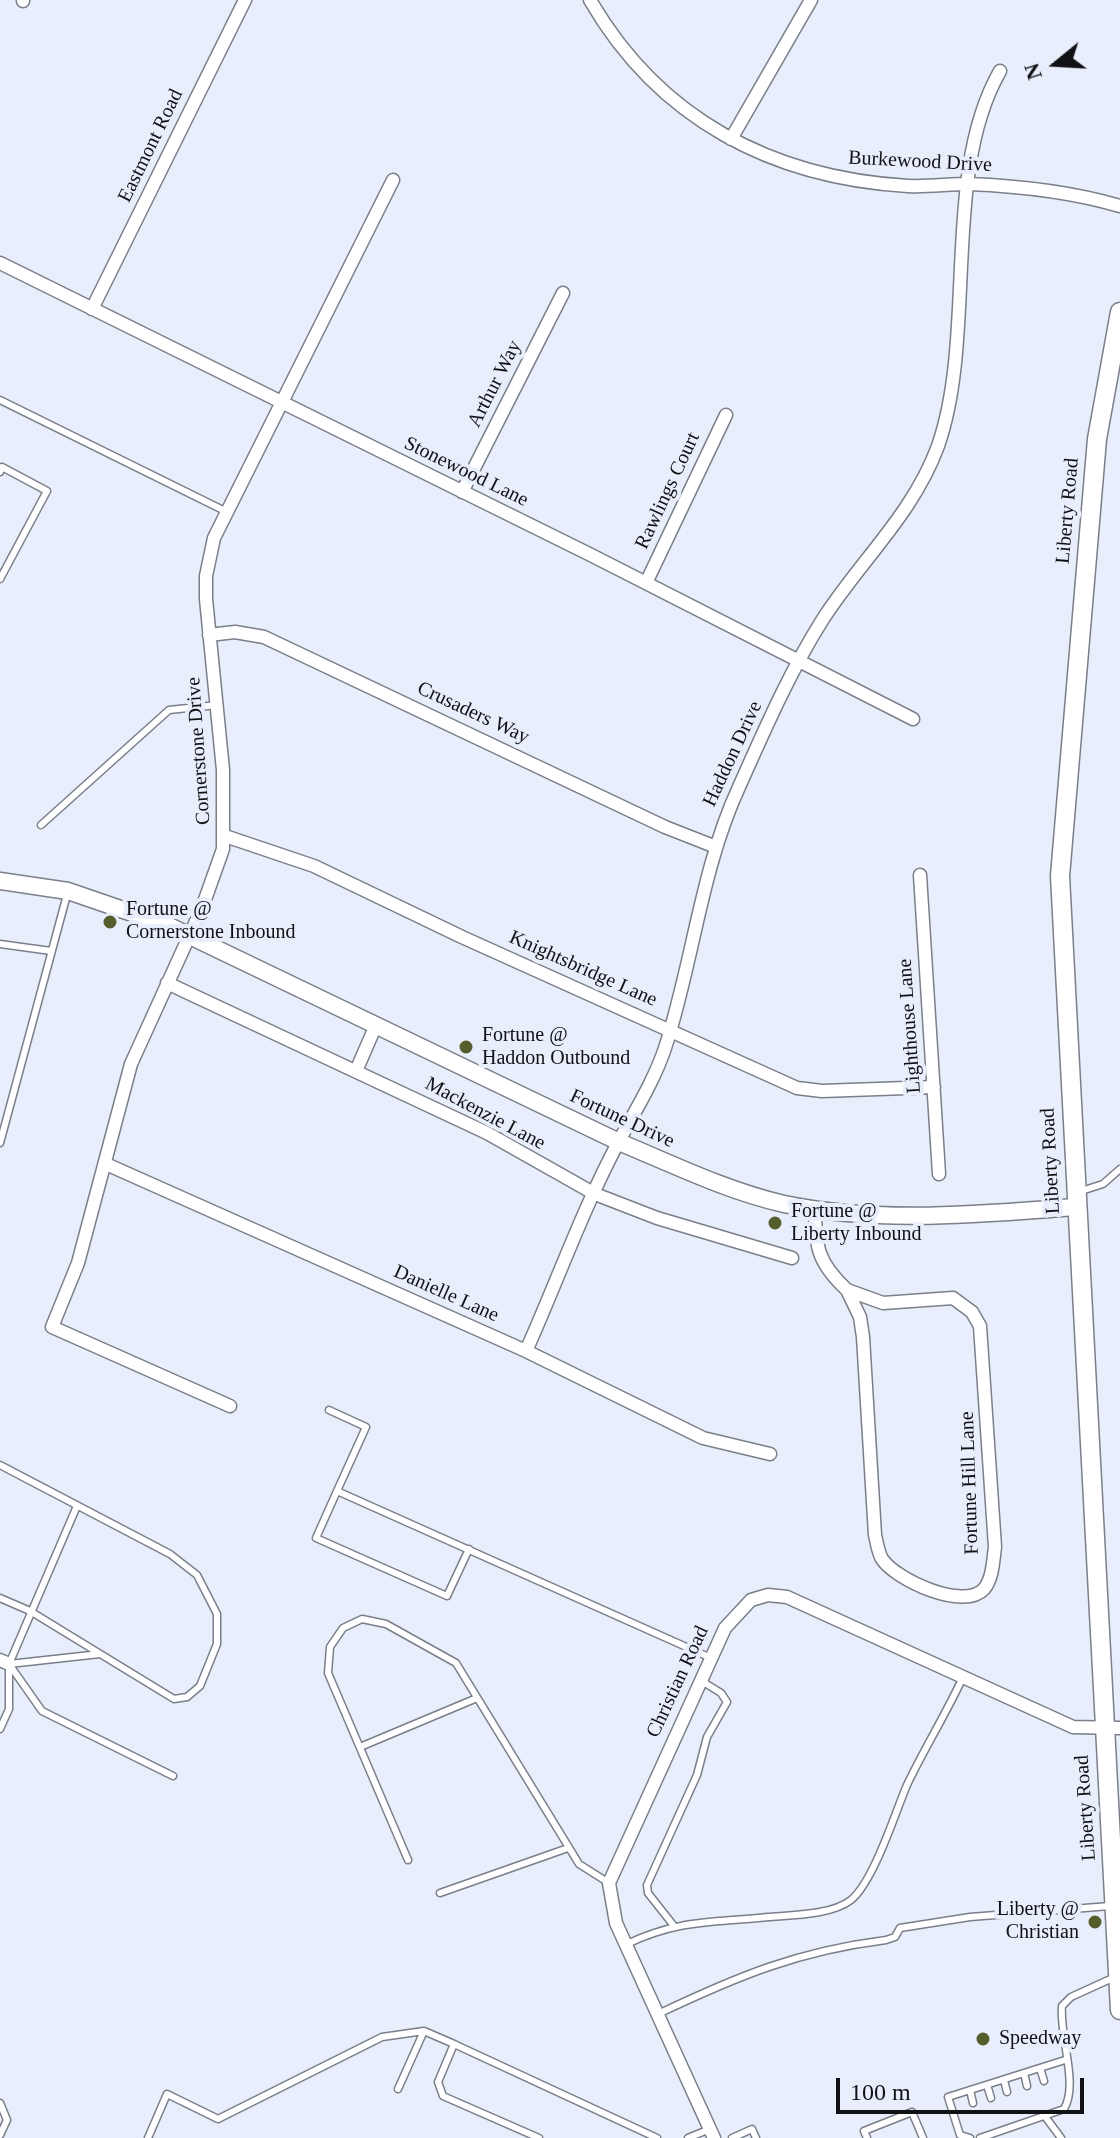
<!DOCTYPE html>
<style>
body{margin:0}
#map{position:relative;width:1120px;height:2138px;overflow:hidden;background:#e8eefb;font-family:Georgia,serif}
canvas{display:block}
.north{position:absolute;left:1016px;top:24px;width:80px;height:80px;-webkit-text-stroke:6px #e8eefb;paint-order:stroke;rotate:252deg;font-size:22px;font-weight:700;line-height:32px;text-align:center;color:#0f1115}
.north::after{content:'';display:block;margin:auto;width:28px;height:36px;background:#0f1115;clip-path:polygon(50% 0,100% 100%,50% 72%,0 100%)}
.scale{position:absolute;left:836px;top:2078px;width:248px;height:36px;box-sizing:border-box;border:4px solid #0f1115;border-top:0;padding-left:10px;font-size:24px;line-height:28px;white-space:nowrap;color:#0f1115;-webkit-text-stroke:6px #e8eefb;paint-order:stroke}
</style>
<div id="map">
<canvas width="1120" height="2138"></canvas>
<div class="north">N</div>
<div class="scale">100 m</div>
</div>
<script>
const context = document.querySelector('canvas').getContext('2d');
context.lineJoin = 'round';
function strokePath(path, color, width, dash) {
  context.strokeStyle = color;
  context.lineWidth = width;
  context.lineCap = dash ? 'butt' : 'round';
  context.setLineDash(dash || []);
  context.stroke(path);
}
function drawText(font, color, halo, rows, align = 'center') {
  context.font = font + ' Georgia,serif';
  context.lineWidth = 8;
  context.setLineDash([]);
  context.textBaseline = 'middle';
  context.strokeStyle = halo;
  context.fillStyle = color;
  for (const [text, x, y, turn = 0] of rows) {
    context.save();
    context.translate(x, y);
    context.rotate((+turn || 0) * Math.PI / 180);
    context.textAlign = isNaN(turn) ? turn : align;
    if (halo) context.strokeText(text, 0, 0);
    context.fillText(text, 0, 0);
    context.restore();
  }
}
const service = new Path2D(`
 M0 400 225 511
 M0 472 2 467 47 491 0 579
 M41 825 169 710 217 705
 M0 944 51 951
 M0 1143 68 891
 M1078 1192 1103 1184 1120 1169
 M329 1410 366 1427 337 1491 711 1658
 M0 1465 170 1554 197 1575 217 1614V1644L200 1686 187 1697 174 1699 30 1611 0 1598
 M337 1491 316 1538 447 1596 469 1549
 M9 1664 42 1711 173 1776
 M9 1664 100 1654
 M0 1729 9 1709V1664L77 1506
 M360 1747 477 1698
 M408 1860 328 1673 330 1647 343 1628 362 1619 386 1624 456 1663 579 1864 609 1883
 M440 1893 568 1848
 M674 1926 648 1893 647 1885 697 1775 707 1737 727 1702 721 1693 700 1680
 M627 1944C679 1919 714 1923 768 1917 792 1915 832 1915 851 1900 874 1881 895 1813 907 1785 924 1749 946 1714 963 1677
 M658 2014C738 1976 798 1951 886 1940L895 1937 900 1928 970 1917 1110 1906
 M1040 2068 1044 2081
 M1024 2073 1027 2086
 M1004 2080 1007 2092
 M987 2085 991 2098
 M398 2089 424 2031 454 2044
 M970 2090 973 2103
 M0 2103 7 2120 0 2135
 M1044 2115 1061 2138
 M148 2138 167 2094 218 2119 382 2037 424 2031
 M539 2138 443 2096 438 2082 454 2044 657 2138
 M688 2138 710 2129
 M732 2138 752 2129 756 2138
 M867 2138 864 2131 912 2112 923 2138
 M970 2138 960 2135 948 2097 1065 2060
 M980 2138 1064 2109C1079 2084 1059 2036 1062 2006L1071 1997 1117 1976`);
const minor = new Path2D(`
 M590 0C659 119 772 178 908 186 928 187 949 184 969 184 1019 186 1072 192 1120 206
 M23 1V0
 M731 139 811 0
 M0 263 591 555 913 719
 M92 309 245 0
 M462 492 563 293
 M646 583 726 415
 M209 635 235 632 264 637 665 827 716 847
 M225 836 314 866 462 937 797 1088 822 1091 934 1087
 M920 875 939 1174
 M167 983 487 1133 595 1194 657 1218 792 1258
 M356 1071 376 1025
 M106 1164 526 1351 703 1438 770 1454
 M815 1208C815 1247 818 1263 847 1290
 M847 1290 883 1303 953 1298 972 1312 980 1326 995 1547C993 1561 993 1578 984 1589 964 1611 896 1580 882 1559 878 1552 877 1543 875 1535L863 1337 860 1317Z
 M526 1351C557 1282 583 1208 619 1141 635 1111 654 1081 665 1048 693 962 701 869 739 787 764 731 790 671 823 619 861 560 913 514 938 446 977 334 941 174 1000 71
 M230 1406 52 1327 78 1263 131 1064 202 908 223 849V770L206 599V576L214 538 393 180
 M0 1660 9 1664
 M714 2138 616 1923 609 1883 725 1628 751 1600 768 1595 787 1597 1073 1727 1120 1728`);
const tertiary = new Path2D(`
 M0 881 68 891 167 925 619 1142C672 1164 727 1191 784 1204 881 1224 979 1214 1076 1207`);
const secondary = new Path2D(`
 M1120 312 1097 439 1060 876 1120 2010`);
strokePath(service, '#7a7f8a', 9);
strokePath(minor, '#7a7f8a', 15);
strokePath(tertiary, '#7a7f8a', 19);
strokePath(secondary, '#7a7f8a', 21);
strokePath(service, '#fff', 6);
strokePath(minor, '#fff', 12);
strokePath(tertiary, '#fff', 16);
strokePath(secondary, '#fff', 18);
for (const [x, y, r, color] of [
 [110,922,8,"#555d2c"],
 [466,1047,8,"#555d2c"],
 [775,1223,8,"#555d2c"],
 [1095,1922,8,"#555d2c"],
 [983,2039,8,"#555d2c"]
]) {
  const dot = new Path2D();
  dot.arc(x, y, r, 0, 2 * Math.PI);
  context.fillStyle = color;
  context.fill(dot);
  strokePath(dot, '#e8eefb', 3);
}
drawText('20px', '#0f1115', '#e8eefb', [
 ["Eastmont Road",151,146,-64],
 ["Burkewood Drive",920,162,3],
 ["Arthur Way",495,384,-63],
 ["Stonewood Lane",466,472,26],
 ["Rawlings Court",668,491,-65],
 ["Liberty Road",1068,511,-85],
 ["Crusaders Way",473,713,25],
 ["Cornerstone Drive",199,751,-94],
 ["Haddon Drive",733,754,-65],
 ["Knightsbridge Lane",583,969,24],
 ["Lighthouse Lane",910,1026,-94],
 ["Mackenzie Lane",485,1114,28],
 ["Fortune Drive",622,1119,25],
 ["Liberty Road",1051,1161,-93],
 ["Danielle Lane",446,1294,24],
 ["Fortune Hill Lane",970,1483,-92],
 ["Christian Road",678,1682,-65],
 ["Liberty Road",1086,1808,-94]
]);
drawText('20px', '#0f1115', '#e8eefb', [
 ["Fortune @",126,910],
 ["Cornerstone Inbound",126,933],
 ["Fortune @",482,1036],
 ["Haddon Outbound",482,1059],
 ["Fortune @",791,1212],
 ["Liberty Inbound",791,1235],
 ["Liberty @",1079,1910,"right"],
 ["Christian",1079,1933,"right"],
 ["Speedway",999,2039]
], 'left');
</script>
